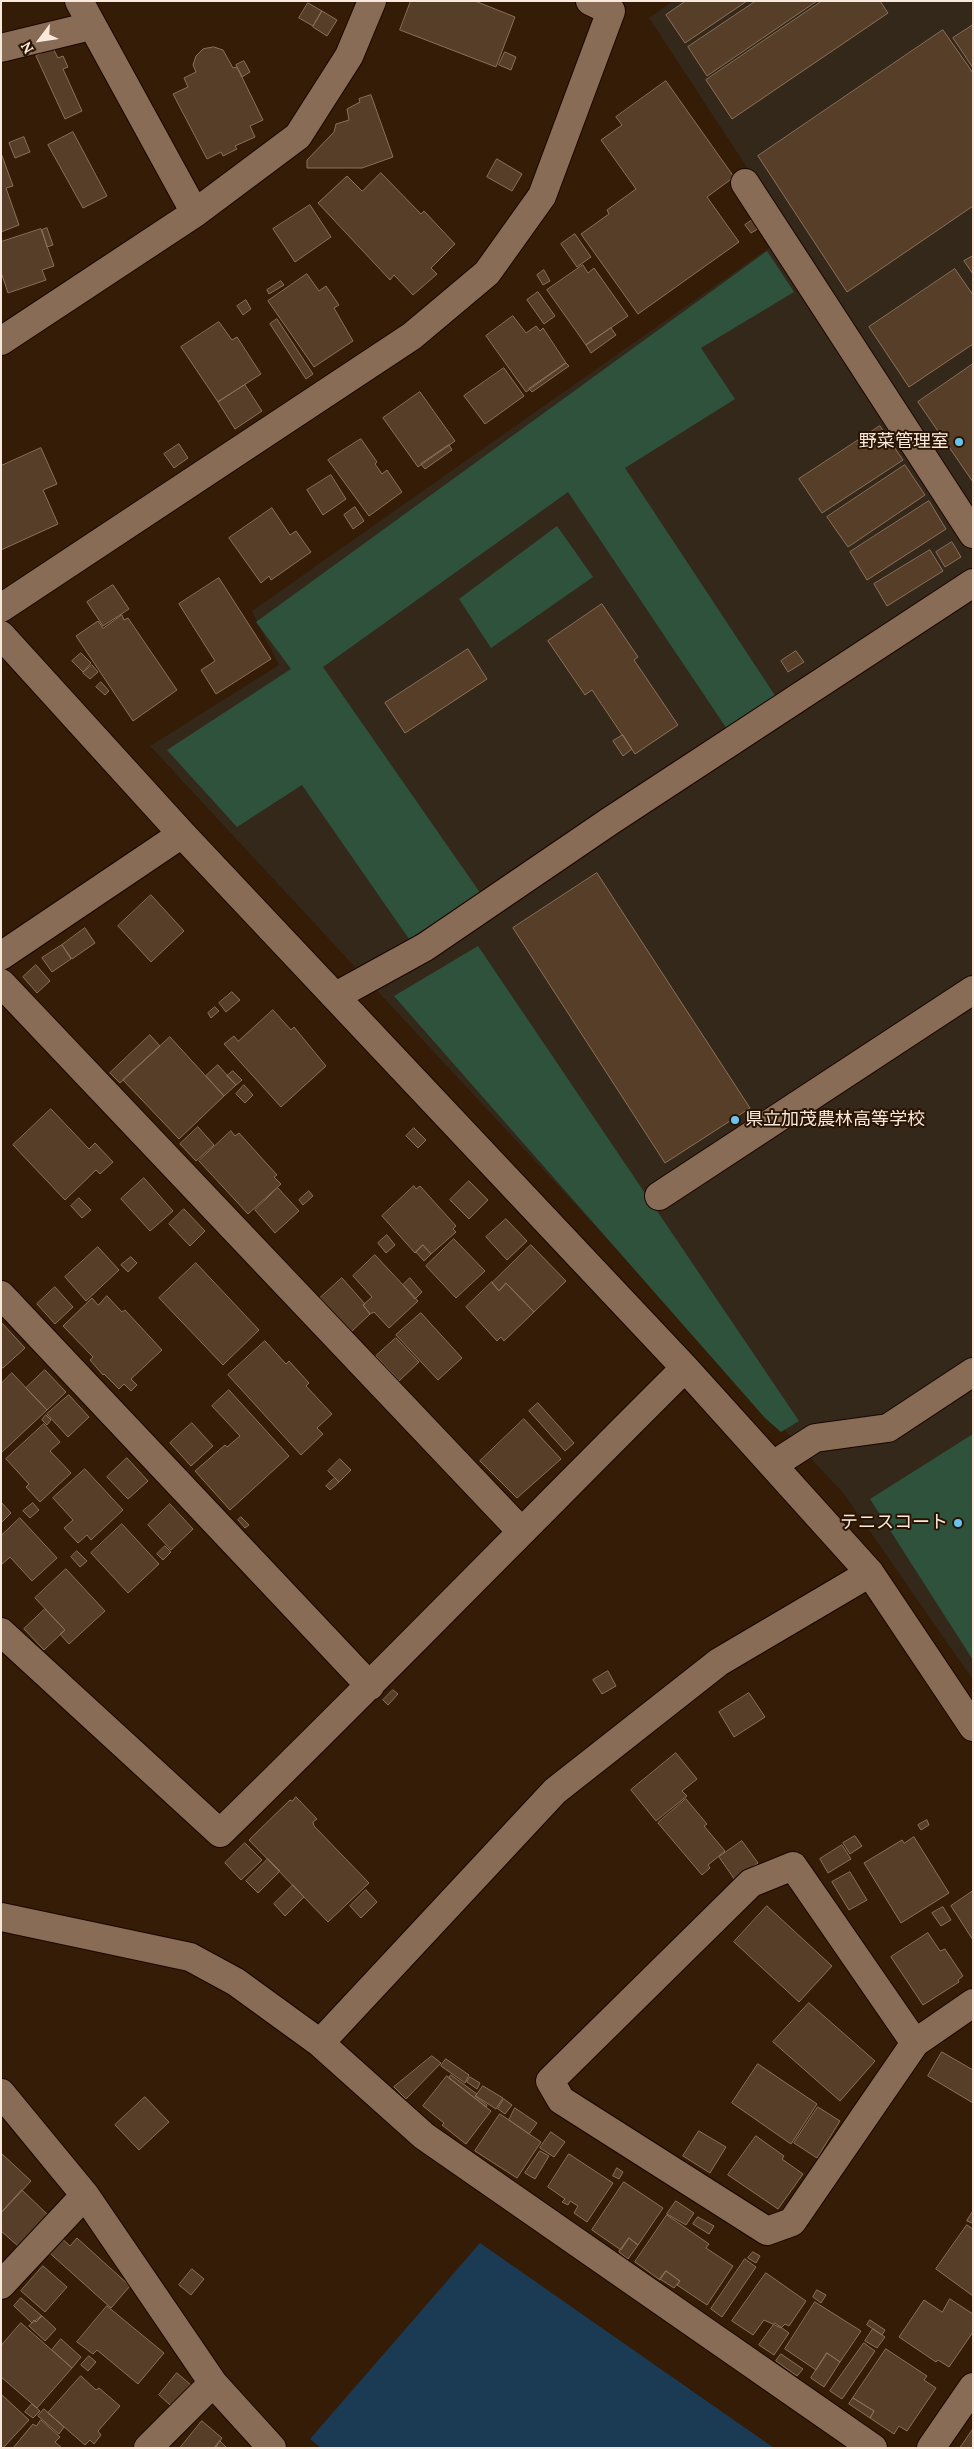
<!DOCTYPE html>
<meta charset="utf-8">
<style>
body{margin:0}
#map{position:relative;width:974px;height:2449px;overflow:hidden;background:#341c07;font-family:Lora,serif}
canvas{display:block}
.frame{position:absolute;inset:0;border:2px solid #f9e9dc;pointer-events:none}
.north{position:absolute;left:15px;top:15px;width:50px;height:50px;-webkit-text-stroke:4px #291301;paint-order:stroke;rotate:239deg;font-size:14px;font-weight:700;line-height:20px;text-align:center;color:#f9e9dc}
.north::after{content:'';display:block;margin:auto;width:18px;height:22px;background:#f9e9dc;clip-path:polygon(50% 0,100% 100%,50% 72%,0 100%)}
</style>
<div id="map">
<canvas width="974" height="2449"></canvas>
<div class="frame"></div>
<div class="north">N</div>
</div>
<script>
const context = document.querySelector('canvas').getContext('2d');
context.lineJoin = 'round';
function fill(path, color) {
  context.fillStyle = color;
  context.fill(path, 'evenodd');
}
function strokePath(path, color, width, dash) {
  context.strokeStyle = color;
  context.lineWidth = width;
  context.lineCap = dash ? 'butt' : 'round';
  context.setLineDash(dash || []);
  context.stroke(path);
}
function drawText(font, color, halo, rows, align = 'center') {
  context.font = font + ' Lora,"Noto Sans JP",serif';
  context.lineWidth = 4;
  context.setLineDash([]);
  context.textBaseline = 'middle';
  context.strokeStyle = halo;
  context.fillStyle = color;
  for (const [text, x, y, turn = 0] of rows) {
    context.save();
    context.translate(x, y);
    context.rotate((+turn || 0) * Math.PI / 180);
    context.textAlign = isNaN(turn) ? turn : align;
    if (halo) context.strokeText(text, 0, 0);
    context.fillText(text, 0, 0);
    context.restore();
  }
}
fill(new Path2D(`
 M673 1H973V1680L844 1494 150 746 279 665 252 611 790 233 649 18Z`), '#332819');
fill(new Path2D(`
 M767 251 794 292 701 348 735 399 625 468 780 703 731 735 568 492 323 667 481 894 409 939 302 785 237 827 167 750 291 669 256 622Z
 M557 526 593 577 491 648 459 599Z
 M478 946 799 1421 781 1432 765 1418 394 996Z
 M973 1434V1660L870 1499Z`), '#2f523c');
fill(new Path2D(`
 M480 2243 774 2448H321L310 2439Z`), '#1b3b54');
const building = new Path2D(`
 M411 1H475L515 17 496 67 400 30Z
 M686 1H747L685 43 666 15Z
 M756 1H817L707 76 688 47Z
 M822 1H880L888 13 732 119 706 80Z
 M308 3 322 11 313 26 299 18Z
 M322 11 337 20 327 36 313 27Z
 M973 25V68L953 38Z
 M943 30 973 73V206L847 292 758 156Z
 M214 47 223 50 233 68 237 67 263 120 250 126 255 137 235 146 237 149 223 156 221 152 207 159 173 94 188 87 184 78 196 72 193 65 196 56 203 49Z
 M53 48 58 58 63 56 68 67 63 69 82 111 65 119 36 56Z
 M505 52 516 57 511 70 499 65Z
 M244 61 250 72 242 77 236 65Z
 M666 81 734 177 707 197 739 242 638 314 581 234 609 214 607 210 636 189 601 140 622 125 616 117Z
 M371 95 393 157 362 168H307V160L334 132 336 124 349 120 347 109 360 102 359 99Z
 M73 132 107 196 83 208 48 145Z
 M24 137 30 152 15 158 9 143Z
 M1 153 13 186 6 188 19 225 1 232Z
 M497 159 522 174 512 191 487 177Z
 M381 173 421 214 424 211 455 244 431 268 437 274 413 295 394 275 390 280 318 203 347 176 362 191Z
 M310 205 331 237 295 262 273 229Z
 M755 218 761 227 751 233 745 225Z
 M47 228 53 245 47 247 42 230Z
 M41 229 54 266 42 270 46 280 8 293 1 272V242Z
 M575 234 591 257 577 267 561 244Z
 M973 256V274L964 261Z
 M583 265 588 273 594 268 628 316 586 345 547 290Z
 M955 269 973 295V344L909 387 869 327Z
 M544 270 550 281 543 285 537 275Z
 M307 274 319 291 326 286 339 305 334 308 353 341 314 367 268 301Z
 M281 281 284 285 269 294 267 290Z
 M538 292 555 316 544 324 527 300Z
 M246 300 251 309 243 315 237 306Z
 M513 316 526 333 536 326 540 331 543 328 566 363 526 392 486 336Z
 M277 319 313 374 306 379 270 324Z
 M219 322 232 340 237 337 261 374 218 402 181 347Z
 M611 328 616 335 591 353 586 345Z
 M566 363 569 366 532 392 529 389Z
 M973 364V482L918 402Z
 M504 368 524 396 485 424 464 396Z
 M245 385 262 411 235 429 218 402Z
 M420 392 455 441 418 467 383 418Z
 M880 426 903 460 822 513 799 479Z
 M361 439 377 462 375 464 382 474 387 470 402 492 369 516 328 460Z
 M179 444 188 458 174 468 164 454Z
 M449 445 452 450 425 469 421 464Z
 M41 448 57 484 43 490 58 524 1 550V466Z
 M905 465 925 495 848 547 827 517Z
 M331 475 346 499 323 515 307 490Z
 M929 501 946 529 867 580 850 552Z
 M355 507 364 521 353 529 344 515Z
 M272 508 290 535 296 531 311 552 271 580 269 576 261 583 229 538Z
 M952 542 961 557 945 567 936 552Z
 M930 550 943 571 887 606 874 584Z
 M219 578 271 659 216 694 201 670 215 661 179 604Z
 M113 585 129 609 103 626 87 602Z
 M602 604 638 657 634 660 678 725 635 754 592 690 585 695 548 641Z
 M122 615 124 620 128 618 177 690 133 721 76 636 98 621 103 628Z
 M468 649 487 679 405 733 385 703Z
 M796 651 804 662 788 672 781 661Z
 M81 653 91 663 83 672 72 661Z
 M92 665 98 672 90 679 83 673Z
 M101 682 109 691 105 695 96 687Z
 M623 735 632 749 623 756 613 741Z
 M597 873 750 1108 665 1163 513 928Z
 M151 895 184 931 151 962 118 926Z
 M85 928 95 943 72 959 62 945Z
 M62 945 71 959 52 972 42 958Z
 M36 965 50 981 37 993 23 977Z
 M232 992 240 1000 226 1012 219 1003Z
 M215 1007 219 1011 211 1018 208 1013Z
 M273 1010 291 1030 294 1027 326 1066 281 1107 224 1044 234 1036 238 1041Z
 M150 1035 160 1046 120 1083 110 1073Z
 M170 1037 224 1096 179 1139 123 1080Z
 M218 1065 236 1085 224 1096 206 1076Z
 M233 1071 242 1080 236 1085 227 1076Z
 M244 1085 253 1095 245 1103 236 1094Z
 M51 1109 89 1149 95 1143 113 1162 100 1174 96 1170 65 1200 13 1145Z
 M198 1127 214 1145 196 1161 180 1144Z
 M414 1128 426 1140 418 1148 406 1136Z
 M231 1131 235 1136 239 1133 277 1175 274 1177 281 1184 248 1214 199 1161Z
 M144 1178 173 1211 150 1231 121 1199Z
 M469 1181 488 1200 469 1219 450 1200Z
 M414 1186 416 1189 420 1186 456 1226 453 1229 456 1232 431 1254 423 1245 415 1253 382 1216Z
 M278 1188 299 1211 275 1233 255 1210Z
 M309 1191 313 1196 303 1205 299 1200Z
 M79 1198 91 1210 82 1218 71 1206Z
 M184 1209 205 1231 190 1246 169 1224Z
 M506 1219 527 1241 507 1260 486 1237Z
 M387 1235 395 1245 386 1253 378 1243Z
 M454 1239 485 1271 456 1298 426 1266Z
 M423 1245 431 1254 424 1261 416 1252Z
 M531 1245 566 1281 534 1312 506 1283 499 1291 492 1283Z
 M98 1247 119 1270 86 1301 65 1277Z
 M375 1255 418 1301 389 1328 374 1312 370 1314 363 1305 372 1297 353 1276Z
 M131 1257 137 1263 128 1272 121 1265Z
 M196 1263 259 1330 223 1365 159 1298Z
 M342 1278 365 1304 363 1305 370 1314 351 1332 320 1298Z
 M410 1278 422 1292 415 1299 403 1285Z
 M492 1282 499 1291 506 1283 534 1312 504 1341 501 1337 497 1341 466 1307Z
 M55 1287 73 1307 55 1324 37 1304Z
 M107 1296 122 1312 125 1310 162 1350 131 1379 137 1385 131 1391 124 1384 119 1389 104 1374 103 1375 90 1360 93 1357 63 1326 92 1298 98 1305Z
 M421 1313 462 1358 438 1380 396 1335Z
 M1 1322 25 1348 3 1368 1 1367Z
 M396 1338 419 1362 399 1381 376 1356Z
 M265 1341 286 1364 289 1361 309 1383 306 1386 332 1414 317 1428 323 1434 301 1455 228 1375Z
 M45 1370 66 1392 47 1410 26 1388Z
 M12 1373 47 1410 1 1453V1384Z
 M229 1390 289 1456 230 1510 195 1471 225 1445 227 1447 240 1436 212 1406Z
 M69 1395 89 1417 68 1437 47 1414Z
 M538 1403 574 1443 565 1451 529 1411Z
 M46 1415 51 1420 47 1425 42 1420Z
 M524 1419 561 1459 517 1498 480 1461Z
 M192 1423 213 1446 191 1466 170 1443Z
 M44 1424 60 1442 50 1451 71 1473 40 1502 26 1487 29 1484 6 1459Z
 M127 1458 148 1481 128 1499 107 1477Z
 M340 1459 351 1470 339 1482 328 1471Z
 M85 1469 123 1510 91 1540 87 1535 78 1543 64 1528 73 1520 53 1498Z
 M335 1478 339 1482 330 1490 326 1486Z
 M1 1502 11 1513 1 1523Z
 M33 1503 39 1510 30 1518 23 1511Z
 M170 1504 193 1529 171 1550 148 1525Z
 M241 1517 249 1525 245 1528 238 1520Z
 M20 1518 57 1558 32 1581 10 1557 1 1565V1536Z
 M122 1524 159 1564 128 1593 91 1553Z
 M165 1546 171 1552 163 1560 157 1554Z
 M77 1551 87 1561 80 1567 71 1557Z
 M66 1569 105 1611 69 1644 60 1634 65 1630 35 1598Z
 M45 1609 65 1630 44 1650 24 1629Z
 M608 1671 616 1686 602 1694 593 1680Z
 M393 1690 398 1694 388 1705 383 1700Z
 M749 1693 765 1717 734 1737 719 1712Z
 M676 1753 697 1779 682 1791 687 1796 656 1821 631 1790Z
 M296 1797 317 1819 313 1822 314 1826 369 1883 328 1922 249 1840 290 1800 292 1801Z
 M686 1799 707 1824 704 1826 725 1851 708 1865 710 1868 702 1875 658 1823Z
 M927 1820 929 1825 921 1830 918 1825Z
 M855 1836 862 1846 850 1854 843 1843Z
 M914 1837 949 1893 901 1923 864 1863 902 1840 904 1843Z
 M742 1841 758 1863 735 1880 719 1857Z
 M245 1843 262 1860 241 1880 225 1863Z
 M842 1845 851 1859 828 1873 820 1859Z
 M268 1859 280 1871 258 1893 246 1881Z
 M850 1872 867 1900 849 1910 832 1882Z
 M293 1885 304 1897 285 1916 274 1904Z
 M366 1890 377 1902 361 1918 350 1906Z
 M973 1891V1940L951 1906Z
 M767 1906 832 1966 799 2002 734 1942Z
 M943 1907 951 1920 941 1926 932 1913Z
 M928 1933 940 1951 945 1949 963 1976 958 1980 959 1982 923 2005 891 1957Z
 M809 2003 875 2061 840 2101 773 2042Z
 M942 2052 973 2070V2103L928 2076Z
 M432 2056 441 2063 406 2099 394 2087Z
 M446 2059 469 2075 465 2083 441 2066Z
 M758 2064 817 2104 791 2144 732 2103Z
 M451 2075 477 2094 475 2096 487 2105 486 2107 449 2078Z
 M447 2076 491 2111 466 2144 442 2125 444 2123 423 2106Z
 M470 2077 480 2083 477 2089 467 2082Z
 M483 2086 503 2098 496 2109 476 2096Z
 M145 2097 169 2122 139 2150 115 2125Z
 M504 2099 512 2105 505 2114 498 2109Z
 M818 2107 840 2121 817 2158 794 2143Z
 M515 2108 537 2123 529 2134 509 2120Z
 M500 2114 541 2142 517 2178 475 2151Z
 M699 2131 726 2147 710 2173 683 2156Z
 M551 2132 565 2142 554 2157 540 2148Z
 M756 2136 784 2156 782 2159 803 2174 778 2209 728 2175Z
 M540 2151 549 2156 535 2179 525 2173Z
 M1 2153 31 2181 1 2213Z
 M569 2154 613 2183 587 2222 574 2213 578 2206 570 2201 568 2205 562 2202 565 2199 548 2187Z
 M617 2168 623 2172 619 2179 613 2176Z
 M624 2182 663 2208 638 2245 629 2238 621 2250 592 2230Z
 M22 2190 48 2215 18 2246 1 2231V2213Z
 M676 2201 694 2213 686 2225 667 2214Z
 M973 2211V2223H972L967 2221Z
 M667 2215 709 2244 706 2248 733 2266 707 2305 677 2285 680 2281 666 2271 660 2280 635 2262Z
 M698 2217 714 2226 709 2234 693 2224Z
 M967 2225 973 2229V2296L936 2269Z
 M57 2234 70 2246 77 2238 130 2286 111 2308 44 2248Z
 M629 2238 638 2245 628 2259 619 2252Z
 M753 2252 760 2256 756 2263 748 2258Z
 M745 2259 756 2267 722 2317 711 2309Z
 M43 2266 67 2287 45 2312 21 2291Z
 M192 2269 204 2279 191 2295 179 2285Z
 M666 2271 680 2281 674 2288 660 2279Z
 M766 2273 806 2301 789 2326 785 2324 781 2328 764 2320 753 2335 732 2321Z
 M817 2290 826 2295 821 2303 813 2297Z
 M21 2298 42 2316 36 2322 34 2320 32 2323 14 2306Z
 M950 2299 973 2314V2332L949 2367 938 2360 936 2362 899 2337 924 2300 942 2312Z
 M815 2302 861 2331 840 2362 827 2353 816 2370 785 2349Z
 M107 2306 164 2353 138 2384 97 2350 93 2354 77 2342Z
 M42 2316 56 2329 45 2341 29 2326Z
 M870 2320 885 2330 882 2335 867 2325Z
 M21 2323 72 2368 37 2408 1 2377V2346Z
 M775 2323 789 2333 774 2355 759 2345Z
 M873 2329 885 2337 877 2348 865 2341Z
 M61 2339 81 2357 72 2368 52 2350Z
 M864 2343 875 2351 842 2399 830 2391Z
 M886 2349 927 2376 924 2380 936 2388 907 2431 899 2426 894 2434 870 2418 874 2411 853 2398Z
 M827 2353 840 2362 824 2387 811 2378Z
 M781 2354 803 2369 797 2376 776 2361Z
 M89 2356 96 2362 88 2371 81 2365Z
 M177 2373 198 2391 179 2413 159 2395Z
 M81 2376 96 2390 99 2388 120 2406 98 2431 101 2435 94 2444 90 2440 85 2445 48 2413Z
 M1 2394 29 2420 3 2448H1Z
 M853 2398 874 2411 870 2418 849 2404Z
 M32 2404 40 2411 33 2418 25 2412Z
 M44 2409 64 2427 59 2434 38 2416Z
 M41 2420 60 2437 55 2442 62 2448H13L33 2424 36 2426Z
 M202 2421 222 2438 215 2448H180Z
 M973 2429V2448H960Z
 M220 2441 227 2448 215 2447Z`);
fill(building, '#573e28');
strokePath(building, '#8c7059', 1);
const minor = new Path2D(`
 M79 1 195 213
 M1 48 91 26
 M745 183 973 534
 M1 341 195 213 298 136 349 56 372 1
 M1 608 412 336 487 273 542 196 611 11 590 1
 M1 635 182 834 685 1368 870 1573 973 1727
 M1 956 182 834
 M1 983 521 1531
 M336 996 425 947 610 821 973 583
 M659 1196 973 990
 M1 1295 370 1686
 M773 1465 815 1438 888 1428 973 1372
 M1 1632 220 1833C377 1680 529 1523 685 1368
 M793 1866 915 2043 792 2222 767 2231 561 2100 550 2081 751 1883Z
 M1 1917 190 1957 236 1982 320 2043 424 2136 873 2448
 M320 2043 555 1791 719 1662 870 1573
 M915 2043 973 2003
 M1 2093 85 2195 213 2383 272 2448
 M1 2285 85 2195
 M148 2448 213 2383
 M931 2448 973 2387`);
strokePath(minor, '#1a0600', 30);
strokePath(minor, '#886c55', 28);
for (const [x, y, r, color] of [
 [959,442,5,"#67c4f0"],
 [735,1120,5,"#67c4f0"],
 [958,1523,5,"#67c4f0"]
]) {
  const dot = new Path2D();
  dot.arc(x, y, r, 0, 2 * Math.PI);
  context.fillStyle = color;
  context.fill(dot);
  strokePath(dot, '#291301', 2);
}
drawText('18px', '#f9e9dc', '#291301', [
 ["野菜管理室",949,442],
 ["県立加茂農林高等学校",745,1120,"left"],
 ["テニスコート",948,1523]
], 'right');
</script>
